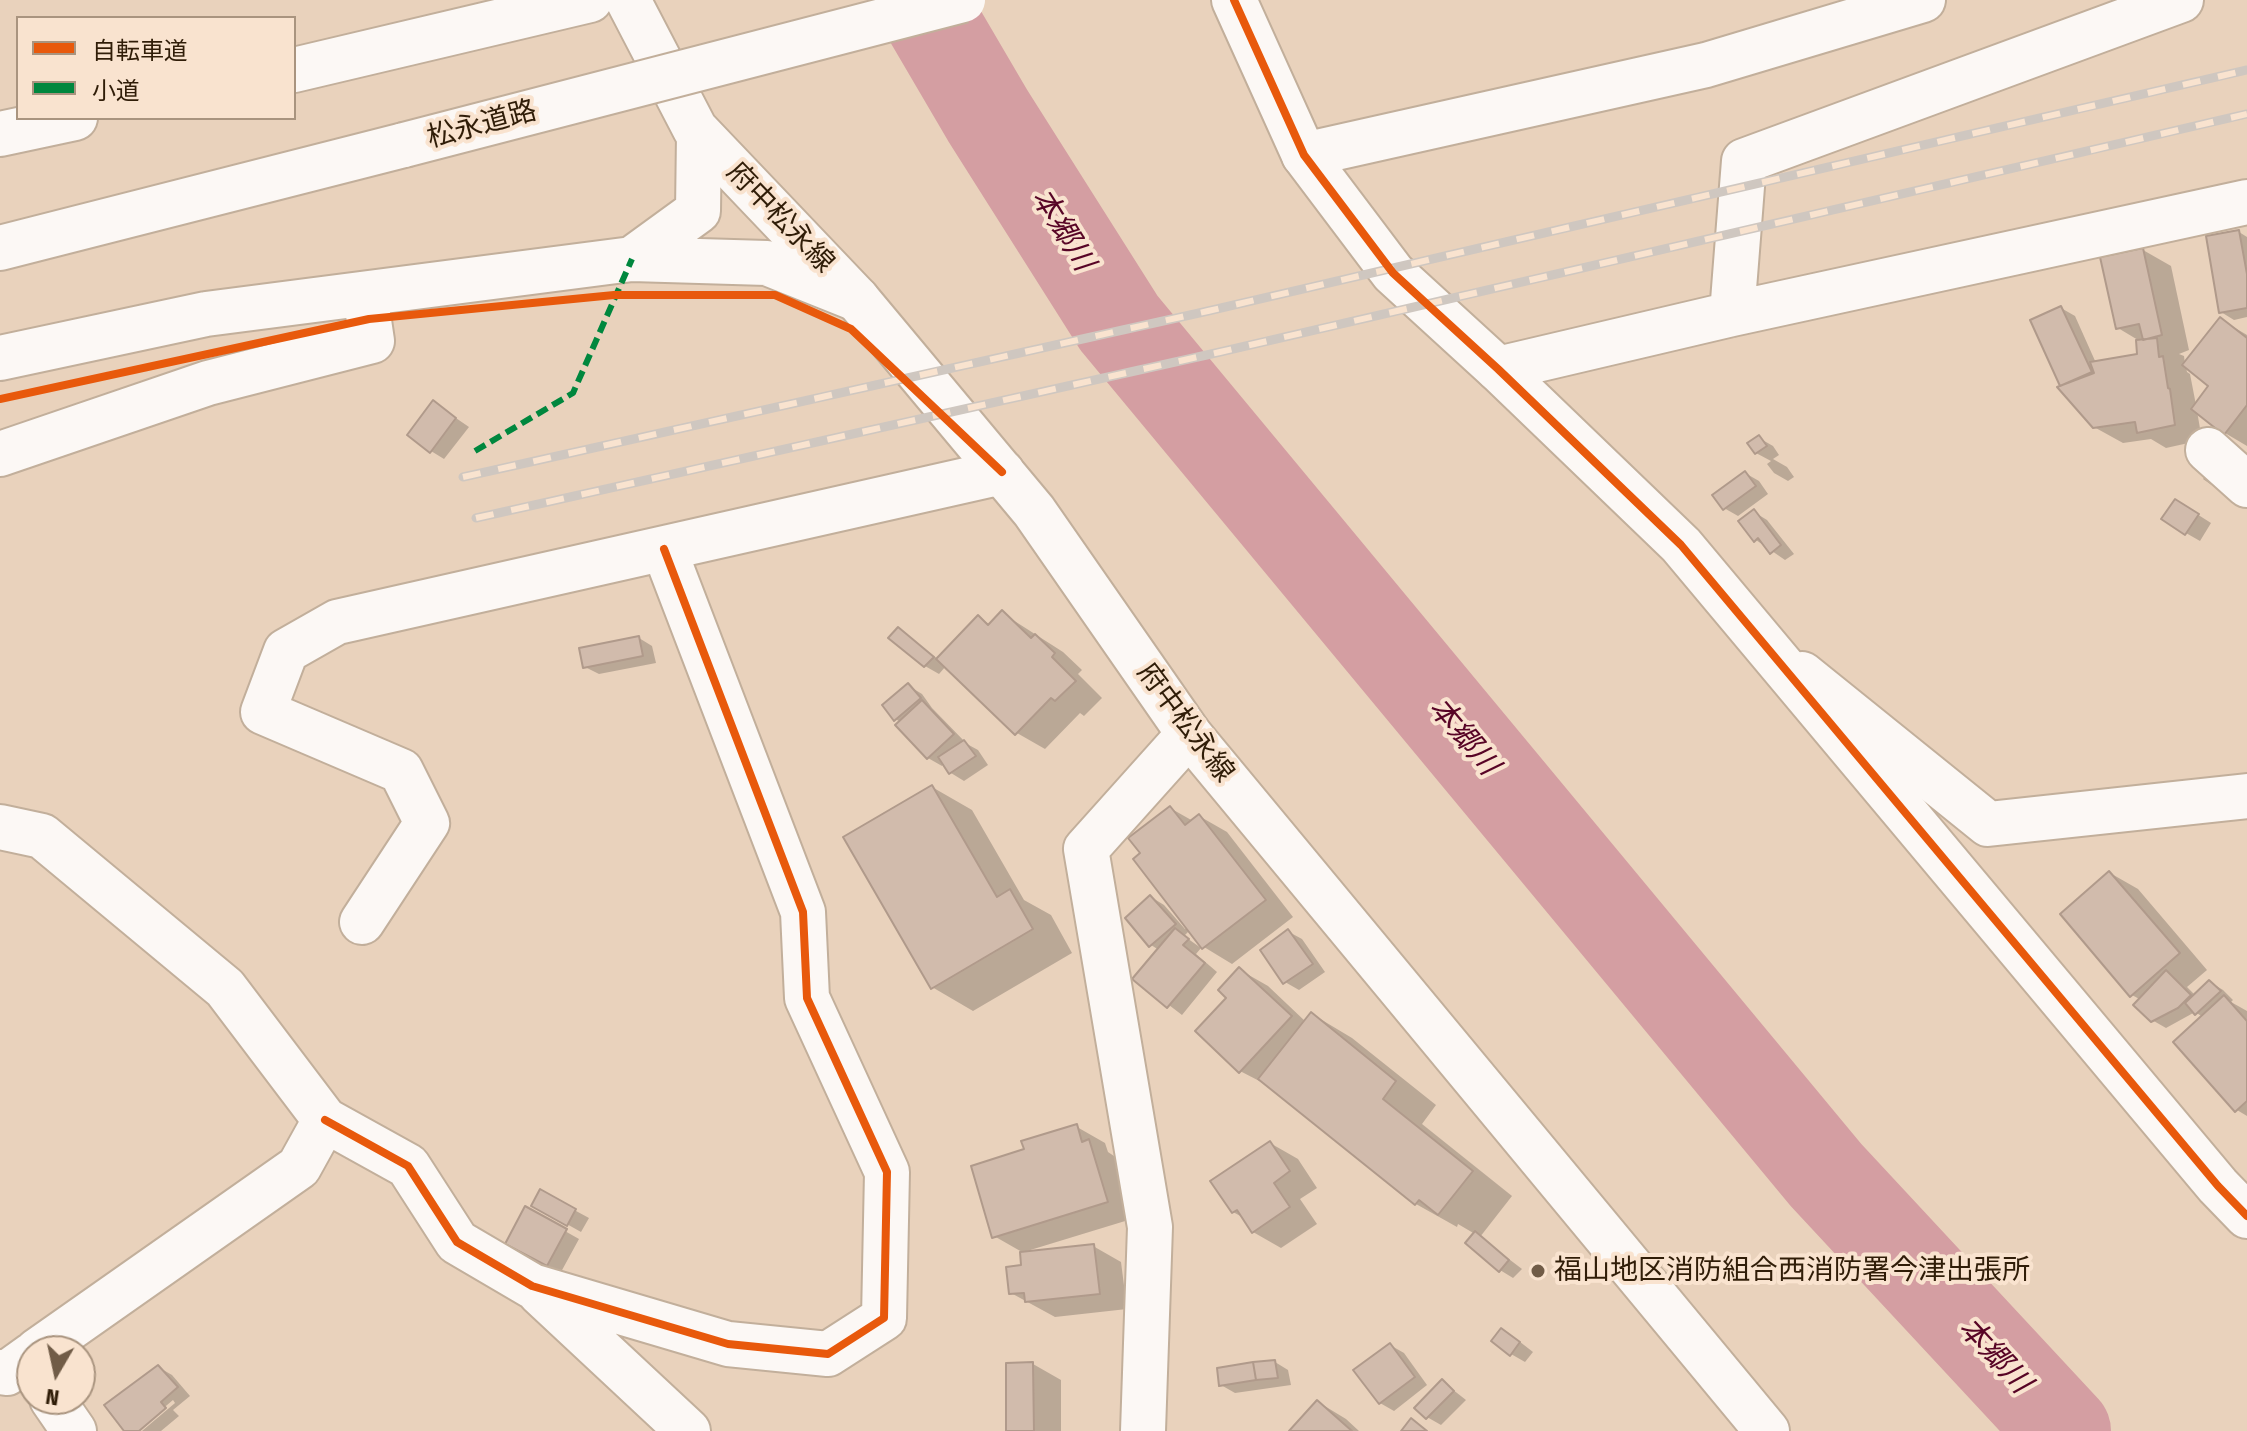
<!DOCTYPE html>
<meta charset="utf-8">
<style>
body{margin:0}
#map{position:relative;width:2247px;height:1431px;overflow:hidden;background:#e9d2bc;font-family:"Fira Sans Condensed","Noto Sans JP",sans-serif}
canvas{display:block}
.legend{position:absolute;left:16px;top:16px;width:280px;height:104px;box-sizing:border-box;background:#f9e3cf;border:2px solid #a9947f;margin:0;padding:10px 14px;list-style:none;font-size:24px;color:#301d08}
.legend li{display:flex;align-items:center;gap:16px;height:40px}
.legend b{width:40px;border:2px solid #a9947f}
.north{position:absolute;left:16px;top:1335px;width:80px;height:80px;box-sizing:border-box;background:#f9e3cf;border:2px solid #a9947f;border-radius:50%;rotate:189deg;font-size:22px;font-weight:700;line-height:32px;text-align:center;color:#301d08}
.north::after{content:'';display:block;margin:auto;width:28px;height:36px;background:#715c47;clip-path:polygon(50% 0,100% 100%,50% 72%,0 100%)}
</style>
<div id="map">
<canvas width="2247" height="1431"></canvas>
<ul class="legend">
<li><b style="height:10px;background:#e8590c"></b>自転車道</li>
<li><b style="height:10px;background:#00873e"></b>小道</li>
</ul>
<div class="north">N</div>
</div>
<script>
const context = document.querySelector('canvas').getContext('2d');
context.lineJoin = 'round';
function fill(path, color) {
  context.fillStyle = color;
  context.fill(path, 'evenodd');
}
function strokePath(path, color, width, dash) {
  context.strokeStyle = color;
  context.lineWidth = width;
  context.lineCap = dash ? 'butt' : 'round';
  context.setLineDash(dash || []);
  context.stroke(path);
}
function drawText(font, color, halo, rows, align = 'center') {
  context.font = font + ' "Fira Sans Condensed","Noto Sans JP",sans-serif';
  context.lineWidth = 8;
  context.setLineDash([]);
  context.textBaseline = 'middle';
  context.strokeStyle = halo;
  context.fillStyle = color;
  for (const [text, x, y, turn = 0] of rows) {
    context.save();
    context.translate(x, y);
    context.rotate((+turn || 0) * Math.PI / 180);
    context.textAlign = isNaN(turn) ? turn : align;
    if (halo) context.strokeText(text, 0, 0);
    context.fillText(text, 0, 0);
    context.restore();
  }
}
fill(new Path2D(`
 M2239 232 2247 237V317L2234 320 2221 312Z
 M2143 250 2171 266 2189 350 2179 354 2184 356 2185 364 2220 319 2247 335V446L2225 433 2197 411 2202 440 2166 448 2151 439 2123 443 2094 427 2061 388 2032 321 2061 308 2075 316 2096 363 2140 355 2138 340 2118 328ZM2186 366 2211 386 2196 405 2190 374 2187 372Z
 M434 403 469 427 444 459 431 451Z
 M1759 438 1773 446 1779 455 1773 459 1787 467 1794 477 1788 481 1774 473 1767 464 1771 461 1756 453Z
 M2226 449 2247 505 2244 508 2203 479Z
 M1745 473 1759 481 1768 494 1738 516 1724 508Z
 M2189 509 2211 523 2200 541 2186 533Z
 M1754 512 1767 520 1794 554 1785 560 1756 540Z
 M1002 613 1063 652 1082 670 1078 674 1102 698 1084 716 1080 713 1045 749 1017 733 946 666 939 674 925 666 898 630 938 659 979 618 991 625Z
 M639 638 652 646 656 663 599 674 585 667Z
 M909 686 922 694 932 708 967 744 978 750 988 765 964 781 951 773 944 763 942 766 928 758 901 722 895 719Z
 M932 787 972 810 1024 900 1051 915 1072 953 973 1011 932 987Z
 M1170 808 1193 821 1199 816 1227 832 1293 917 1232 964 1204 947 1190 930 1184 936 1201 948 1196 954 1217 972 1182 1015 1135 979 1159 950 1151 945V897L1164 905 1185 929 1188 927 1143 853Z
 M2110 873 2138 889 2207 970 2187 987 2196 996 2210 982 2223 990 2233 1000 2231 1002 2247 1011V1116L2237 1110 2203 1017 2195 1012 2166 1028 2152 1020 2141 1000 2132 995Z
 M1289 932 1302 939 1325 972 1299 990 1285 982Z
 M1240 970 1268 986 1306 1022 1312 1014 1352 1038 1436 1105 1422 1124 1512 1196 1480 1237 1522 1269 1513 1278 1500 1270 1475 1234 1458 1224 1457 1227 1416 1204 1269 1086 1240 1071 1229 998Z
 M1077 1127 1105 1143 1108 1152 1117 1158 1135 1218 1027 1251V1253L1093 1246 1121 1262 1127 1309 1055 1317 1011 1293 1023 1267 1022 1252 994 1236 1027 1151Z
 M1270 1143 1298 1159 1317 1188 1300 1199 1317 1224 1281 1248 1253 1232 1244 1218 1233 1212Z
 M541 1192 589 1218 581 1232 533 1205Z
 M526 1209 579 1239 561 1272 551 1267 544 1281 499 1258Z
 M1515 1338 1533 1352 1525 1362 1511 1354Z
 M1390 1345 1404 1353 1427 1385 1394 1411 1380 1403Z
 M1275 1362 1288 1370 1291 1385 1235 1393 1221 1385Z
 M1033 1364 1061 1380V1431H1008Z
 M158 1367 172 1375 190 1396 173 1410 179 1416 161 1431H142L175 1403 173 1400 136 1431H126Z
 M1443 1382 1466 1400 1441 1425 1427 1417Z
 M1318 1402 1346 1419 1359 1431H1292Z`), '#0003');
strokePath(new Path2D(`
 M920 0 988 116 1119 323 1826 1175 2064 1431`), '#d49ea2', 94);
const building = new Path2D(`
 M2239 230 2247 274V308L2219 313 2206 236Z
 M2143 248 2162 335 2143 340 2139 324 2116 329 2100 257Z
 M2061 306 2092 372 2060 386 2030 320Z
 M2220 317 2247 338V405L2224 435 2191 409 2208 386 2182 365Z
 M2157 338 2159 357 2163 356 2168 388 2170 389 2175 425 2137 433 2135 422 2093 428 2057 387 2094 373 2090 362 2137 354 2136 340Z
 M433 400 456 418 430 453 407 435Z
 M1759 435 1767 446 1755 454 1747 443Z
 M1745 471 1756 486 1723 510 1712 495Z
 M2175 499 2199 514 2185 535 2161 519Z
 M1754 509 1781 545 1770 554 1758 538 1754 542 1738 521Z
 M1002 610 1031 638 1035 634 1055 653 1052 657 1076 681 1055 701 1051 698 1015 735 936 659 978 615 988 625Z
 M898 627 934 657 924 667 888 638Z
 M639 636 643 656 583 668 579 648Z
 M908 683 921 698 894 721 882 705Z
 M922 700 954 734 927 759 895 725Z
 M964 740 976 756 949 774 938 757Z
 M932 785 997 897 1010 889 1033 929 931 989 843 837Z
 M1170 806 1185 825 1199 814 1266 900 1202 949 1133 859 1140 853 1128 838Z
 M2109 871 2180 953 2130 997 2060 914Z
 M1150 895 1176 924 1149 947 1125 918Z
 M1175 928 1189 939 1183 945 1205 963 1167 1008 1132 979Z
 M1288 929 1313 964 1283 984 1260 950Z
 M1239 967 1292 1016 1239 1073 1195 1031 1226 998 1218 990Z
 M2166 970 2191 995 2178 1008 2151 1022 2133 1005Z
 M2209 980 2221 991 2195 1015 2185 1003Z
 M2224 995 2247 1021V1101L2235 1112 2173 1042Z
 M1311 1012 1396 1081 1383 1099 1473 1171 1438 1215 1419 1200 1415 1205 1258 1079Z
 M1077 1124 1082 1142 1089 1139 1108 1202 992 1238 971 1166 1024 1149 1021 1141Z
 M1270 1141 1290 1171 1274 1183 1290 1207 1252 1233 1237 1210 1232 1213 1210 1181Z
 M540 1189 576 1209 567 1226 531 1206Z
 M525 1206 567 1229 547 1266 505 1244Z
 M1475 1231 1509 1260 1499 1272 1465 1243Z
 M1094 1244 1100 1294 1025 1302 1024 1293 1009 1294 1006 1267 1021 1265 1020 1252Z
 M1501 1328 1520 1342 1510 1356 1491 1341Z
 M1390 1343 1415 1377 1379 1404 1353 1370Z
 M1275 1360 1278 1378 1256 1380 1253 1362Z
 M1033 1362 1034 1431H1006V1363Z
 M1253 1362 1256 1380 1219 1386 1217 1368Z
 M158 1365 178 1387 161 1402 166 1408 139 1431H124L104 1405Z
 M1442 1379 1454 1391 1426 1419 1414 1408Z
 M1317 1400 1352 1431H1289Z
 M1411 1418 1427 1431H1401Z`);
fill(building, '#d1bbac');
strokePath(building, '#b09a8b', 2);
const minor = new Path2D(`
 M1732 314 1744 161 2181 0
 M1498 369 1732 314 2247 202
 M2208 450 2247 485
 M0 454 208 383 372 341 365 294
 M1802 674 1988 824 2247 796
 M0 827 42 836 225 988 325 1120 299 1167 37 1351
 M362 922 427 823 401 771 263 712 286 651 337 622 1002 472
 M325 1120 408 1166 457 1242 532 1286 728 1344 828 1354 884 1318 887 1172 807 998 803 912 664 549
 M540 1293 688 1431
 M0 1372 7 1373 32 1355
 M52 1399 74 1431
 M1143 1431 1150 1227 1086 849 1189 734`);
const tertiary = new Path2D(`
 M1234 0 1304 155 1393 273 1498 369 1681 545 2218 1186 2247 1216`);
const primary = new Path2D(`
 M628 0 695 129 857 299 1034 511 1189 734 1767 1431`);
const trunk = new Path2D(`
 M632 259 698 211 699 134
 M0 358 206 314 632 259 767 263 857 299`);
const motorway = new Path2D(`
 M294 70 590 0
 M0 134 75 118
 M1304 155 1706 65 1923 0
 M0 248 404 145`);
strokePath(minor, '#c2af9b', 48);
strokePath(tertiary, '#c2af9b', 48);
strokePath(primary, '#c2af9b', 48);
strokePath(trunk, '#c2af9b', 48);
strokePath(motorway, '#c2af9b', 48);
strokePath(minor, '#fcf8f5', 44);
strokePath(tertiary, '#fcf8f5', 44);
strokePath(primary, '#fcf8f5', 44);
strokePath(trunk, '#fcf8f5', 44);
strokePath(motorway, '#fcf8f5', 44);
const rail = new Path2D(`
 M463 477 1208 311 2247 70
 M476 518 1220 352 2247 114`);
strokePath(rail, '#cfc7c0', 9);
strokePath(rail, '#f9e3cf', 6, [18]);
const motorwayBridge = new Path2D(`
 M404 145 963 0`);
strokePath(motorwayBridge, '#c2af9b', 48, []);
strokePath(motorwayBridge, '#fcf8f5', 44);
strokePath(new Path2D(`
 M475 451 573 393 632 259`), '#00873e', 6, [12, 6]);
strokePath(new Path2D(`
 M1234 0 1304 155 1393 273 1498 369 1681 545 2218 1186 2247 1216
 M0 399 369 319 614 295H775L851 329 1002 472
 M325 1120 408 1166 457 1242 532 1286 728 1344 828 1354 884 1318 887 1172 807 998 803 912 664 549`), '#e8590c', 8);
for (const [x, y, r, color] of [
 [1538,1271,8,"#715c47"]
]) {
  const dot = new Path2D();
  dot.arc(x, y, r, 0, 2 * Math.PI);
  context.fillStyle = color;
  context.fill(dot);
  strokePath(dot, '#f9e3cf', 3);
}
drawText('28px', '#301d08', '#f9e3cf', [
 ["松永道路",482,125,-15],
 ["府中松永線",780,218,46],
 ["府中松永線",1185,723,53]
]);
drawText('28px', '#301d08', '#f9e3cf', [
 ["福山地区消防組合西消防署今津出張所",1554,1271]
], 'left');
drawText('italic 30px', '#580526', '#f9e3cf', [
 ["本郷川",1062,230,58],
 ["本郷川",1463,737,50],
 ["本郷川",1994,1356,47]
]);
</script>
